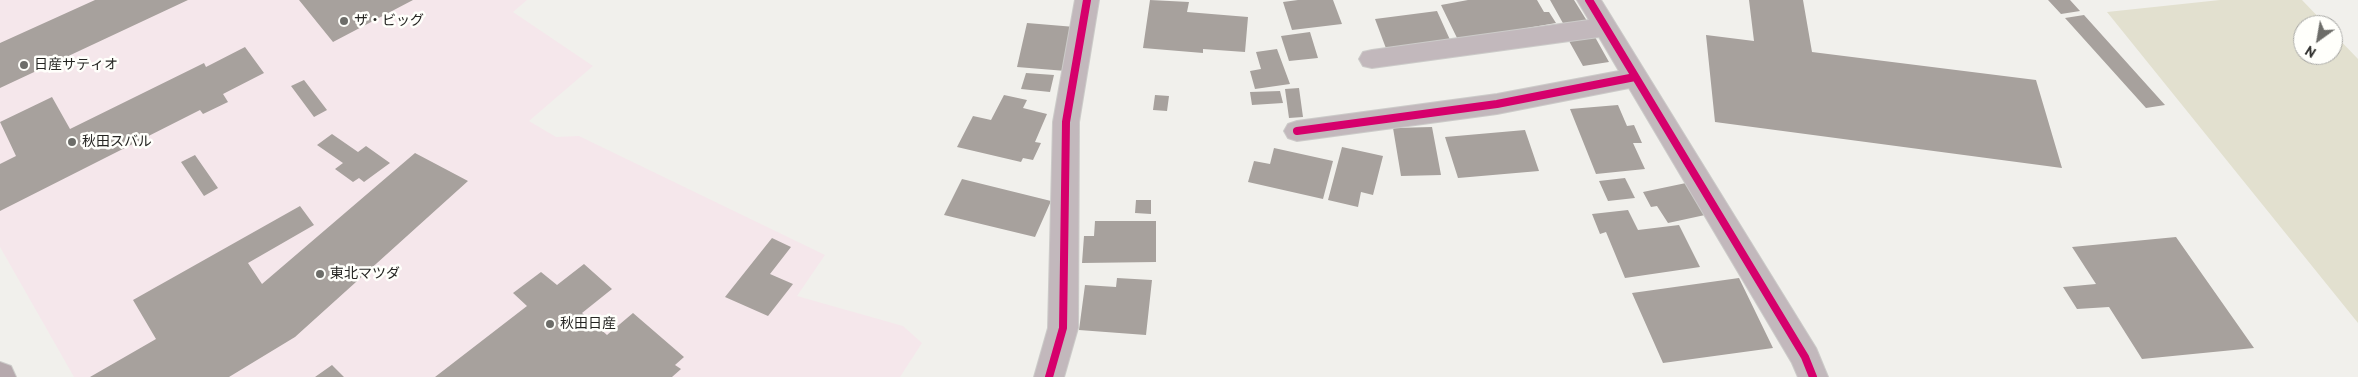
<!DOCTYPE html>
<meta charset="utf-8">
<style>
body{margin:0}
#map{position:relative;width:2358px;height:377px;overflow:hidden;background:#f1f0ec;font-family:"PT Sans",sans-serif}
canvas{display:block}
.north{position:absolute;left:2293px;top:15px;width:50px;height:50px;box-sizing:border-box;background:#fffffb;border:1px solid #a8a8a5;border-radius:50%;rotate:212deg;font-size:14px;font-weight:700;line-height:20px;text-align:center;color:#262623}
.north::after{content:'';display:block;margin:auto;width:18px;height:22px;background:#6d6d69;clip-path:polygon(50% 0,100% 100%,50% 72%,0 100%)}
</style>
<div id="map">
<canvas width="2358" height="377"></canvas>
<div class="north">N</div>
</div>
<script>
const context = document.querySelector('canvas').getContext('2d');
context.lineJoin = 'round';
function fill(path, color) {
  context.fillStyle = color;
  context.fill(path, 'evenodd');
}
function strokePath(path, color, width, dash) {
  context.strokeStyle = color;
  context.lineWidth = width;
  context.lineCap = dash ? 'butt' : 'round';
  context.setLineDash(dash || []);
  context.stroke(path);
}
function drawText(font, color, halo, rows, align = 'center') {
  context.font = font + ' "PT Sans","Noto Sans JP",sans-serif';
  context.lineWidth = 5;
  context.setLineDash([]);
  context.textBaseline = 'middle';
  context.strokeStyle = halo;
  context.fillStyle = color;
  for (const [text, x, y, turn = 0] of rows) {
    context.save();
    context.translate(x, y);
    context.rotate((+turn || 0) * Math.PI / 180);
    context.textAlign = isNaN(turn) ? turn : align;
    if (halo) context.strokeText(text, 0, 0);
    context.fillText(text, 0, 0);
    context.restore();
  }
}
fill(new Path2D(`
 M0 0H527L513 12 593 66 529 121 556 137 579 136 825 255 797 296 903 326 922 343 900 377H74L0 247Z`), '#f5e7eb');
fill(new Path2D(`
 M2220 0H2302L2326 25H2303V55H2333V33L2358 59V323L2107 12Z`), '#e2e0cf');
fill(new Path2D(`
 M95 0H188L0 88V43Z
 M299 0H413L333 42Z
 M1150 0 1189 2 1187 12 1248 17 1245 52 1203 49V53L1143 48Z
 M1298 0H1333L1342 24 1292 30 1283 2Z
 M1468 0H1537L1544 12H1549L1556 23 1458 40 1441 5Z
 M1550 0H1574L1587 21 1564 25Z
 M1749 0H1803L1812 52 2036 80 2062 168 1715 122 1706 35 1754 41Z
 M2048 0H2070L2080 11 2061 14Z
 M1437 11 1451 42 1387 51 1375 19Z
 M2084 15 2165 105 2146 108 2065 18Z
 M1027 23 1075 27 1066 71 1017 67Z
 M1310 32 1318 58 1289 61 1281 36Z
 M1595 37 1609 62 1583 66 1569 41Z
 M245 47 264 73 223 94 228 102 203 114 200 110 0 211V164L16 156 0 122 52 97 70 129 204 63 206 67Z
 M1277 49 1290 84 1255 89 1250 71 1261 69 1256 52Z
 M1026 73 1054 75 1050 92 1021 89Z
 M304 80 327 110 314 117 291 86Z
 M1299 88 1303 117 1289 118 1285 89Z
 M1280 91 1283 103 1252 105 1250 92Z
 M1004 95 1027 100 1023 108 1047 114 1035 142 1041 143 1033 160 1023 158 1021 162 957 147 973 116 991 120Z
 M1155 95 1169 96 1167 111 1153 110Z
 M1618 105 1627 126 1634 125 1642 143H1633L1645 169 1596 174 1570 109Z
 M1432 127 1441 175 1401 176 1393 128Z
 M1525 130 1539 171 1458 178 1445 137Z
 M332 134 358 152 366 146 390 163 364 182 359 178 353 182 335 169 343 163 317 145Z
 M1342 147 1383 156 1373 195 1361 192 1358 207 1328 200Z
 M1274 148 1333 161 1323 199 1248 182 1254 161 1270 164Z
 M415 153 468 181 295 337 229 377H90L156 339 133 300 300 206 314 225 248 263 262 284Z
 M195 155 218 188 204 196 181 162Z
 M1625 178 1635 198 1608 201 1599 181Z
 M962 179 1051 201 1035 237 944 215Z
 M1686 183 1705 215 1668 223 1657 206 1651 207 1643 192Z
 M1136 200H1151V214L1135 213Z
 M1628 210 1638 230 1679 225 1700 267 1625 278 1606 232 1600 234 1592 214Z
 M1095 221H1156V262L1082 263 1084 236H1094Z
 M2176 237 2254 348 2142 359 2109 307 2077 309 2063 287 2096 284 2072 247Z
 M772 238 791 247 770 274 793 284 768 316 725 297Z
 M584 264 612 289 582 313 607 335 633 313 684 357 675 365 681 369 672 377H435L527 306 513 293 541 272 557 285Z
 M1117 278 1152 280 1146 335 1079 330 1085 285 1116 287Z
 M1739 278 1773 348 1663 363 1632 293Z
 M332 365 344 377H315Z`), '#a7a19d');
const minor = new Path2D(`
 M1075 0H1099L1079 122 1078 328 1064 377H1034L1048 328 1053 122Z
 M1577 0H1601L1816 348 1828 377H1798L1792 363 1629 88 1497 114 1297 141 1288 138 1284 131 1288 124 1297 121 1497 94 1619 71 1599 37 1372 68 1363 66 1359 59 1363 52 1372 50 1589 20Z`);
const highway = new Path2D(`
 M0 362 11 366 16 377H0Z`);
strokePath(minor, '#cccbc9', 2);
strokePath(highway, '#cccbc9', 2);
fill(minor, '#c2b8bc');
fill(highway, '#b6a9ad');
strokePath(new Path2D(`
 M1589 0 1805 357 1813 377
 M1297 131 1497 104 1635 77
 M1049 377 1063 328 1066 122 1087 0`), '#d6006c', 8);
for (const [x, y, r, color] of [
 [344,21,5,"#6d6d69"],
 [24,65,5,"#6d6d69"],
 [72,142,5,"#6d6d69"],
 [320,274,5,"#6d6d69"],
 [550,324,5,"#6d6d69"]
]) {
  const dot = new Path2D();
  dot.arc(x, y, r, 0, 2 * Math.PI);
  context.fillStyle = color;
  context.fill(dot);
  strokePath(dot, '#fffffb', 2);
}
drawText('14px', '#262623', '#fffffb', [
 ["ザ・ビッグ",354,21],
 ["日産サティオ",34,65],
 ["秋田スバル",82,142],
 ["東北マツダ",330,274],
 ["秋田日産",560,324]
], 'left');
</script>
